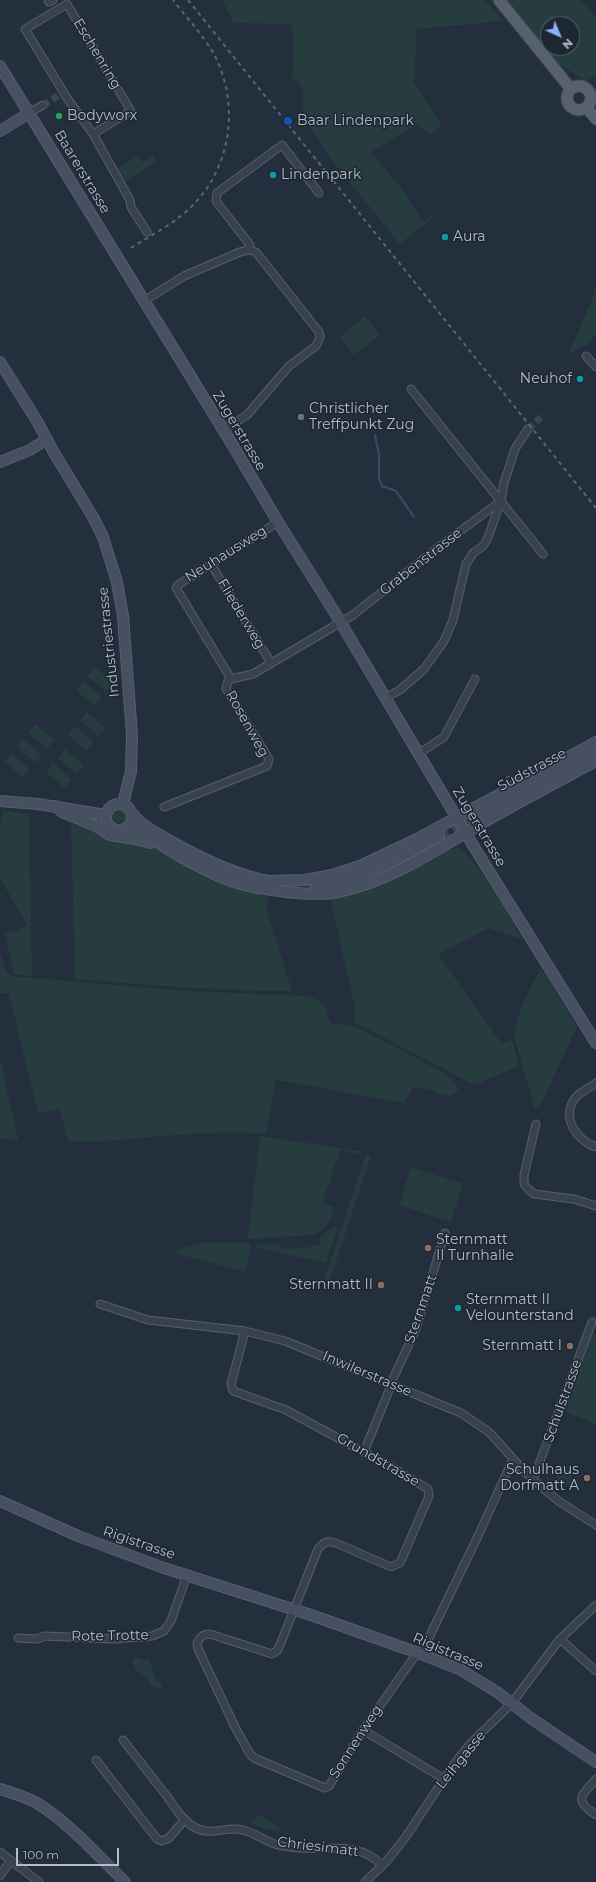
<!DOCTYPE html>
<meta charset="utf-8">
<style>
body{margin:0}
#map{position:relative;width:596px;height:1882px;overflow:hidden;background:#242f3e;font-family:Montserrat,sans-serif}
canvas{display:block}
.north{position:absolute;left:540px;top:16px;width:40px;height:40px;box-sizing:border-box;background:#1d2633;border:1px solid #59626f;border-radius:50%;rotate:136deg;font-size:11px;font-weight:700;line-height:16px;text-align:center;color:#b4bcc9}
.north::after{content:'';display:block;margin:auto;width:14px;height:18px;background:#8ab4f8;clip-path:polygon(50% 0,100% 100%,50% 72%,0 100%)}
.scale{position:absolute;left:16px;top:1848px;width:103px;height:18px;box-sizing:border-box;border:2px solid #b4bcc9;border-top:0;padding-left:5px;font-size:12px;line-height:14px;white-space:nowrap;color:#b4bcc9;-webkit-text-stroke:3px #1d2633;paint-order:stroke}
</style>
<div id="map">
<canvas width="596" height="1882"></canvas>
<div class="north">N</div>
<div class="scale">100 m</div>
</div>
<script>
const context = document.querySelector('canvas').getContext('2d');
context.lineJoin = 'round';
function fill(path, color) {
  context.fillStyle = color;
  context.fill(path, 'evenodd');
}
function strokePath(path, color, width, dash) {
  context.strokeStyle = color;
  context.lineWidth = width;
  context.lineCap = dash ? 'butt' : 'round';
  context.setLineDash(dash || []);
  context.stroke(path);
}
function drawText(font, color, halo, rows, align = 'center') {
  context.font = font + ' Montserrat,sans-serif';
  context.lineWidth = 3;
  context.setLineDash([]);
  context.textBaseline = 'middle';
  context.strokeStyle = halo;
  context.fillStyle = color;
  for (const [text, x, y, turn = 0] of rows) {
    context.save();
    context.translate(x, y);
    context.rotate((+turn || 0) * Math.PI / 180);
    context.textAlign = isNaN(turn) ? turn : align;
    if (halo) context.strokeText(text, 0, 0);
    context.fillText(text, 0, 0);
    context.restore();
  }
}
fill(new Path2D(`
 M222 0H485L503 21 417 29 414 82 442 126 430 134 417 125 371 152 403 190 423 222 438 213 400 244C379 218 357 192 336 165 326 152 318 138 308 125 297 112 312 85 292 79L294 36 291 24 234 23Z
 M505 0H580L596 17V76L585 81 557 62ZM548 24H572V48H548Z
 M138 156 142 162 153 156 156 162 126 181 118 168Z
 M596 290V332L590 342 568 355Z
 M365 316 380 335 354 355 340 337Z
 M95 667 114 683 106 691 87 676Z
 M83 681 102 697 94 706 76 690Z
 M87 712 106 728 98 736 80 720Z
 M36 724 54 740 47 749 28 733Z
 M75 726 94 742 86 751 68 735Z
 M23 739 42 755 35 763 16 747Z
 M65 749 84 765 77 774 58 758Z
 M11 753 30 769 23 777 4 762Z
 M53 763 72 779 64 788 46 772Z
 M112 816a7 7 0 1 1 14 0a7 7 0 1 1-14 0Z
 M3 810 29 814 32 976 14 974 5 933 16 931 27 925 1 880 0 881V826Z
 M71 824 152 846 191 867 256 892 269 894 266 908 292 991C219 991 148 985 75 979Z
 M458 848C475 854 512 921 522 939L489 928 438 954 501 1043 512 1040 519 1066 474 1085C436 1065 395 1043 355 1023V1008L330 897 446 850Z
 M0 953 5 969 10 976 188 991 309 996 324 1004 328 1018 331 1023 356 1027 441 1071 455 1082 458 1090C451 1100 443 1094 433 1091 429 1089 425 1089 420 1087L419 1089 414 1086 404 1103 276 1080 266 1134C199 1128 134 1142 68 1142L60 1109 38 1114 9 993 0 994Z
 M540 970 543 971 577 1027 541 1104 535 1109 515 1039C515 1015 529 990 540 970Z
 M0 1058 17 1135 19 1140 0 1139Z
 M260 1136 360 1151 359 1154 340 1150 322 1204 333 1207C334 1219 324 1231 313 1235L248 1239Z
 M366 1154 371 1156 329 1283 324 1281Z
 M411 1167 463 1184 451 1222 399 1205Z
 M338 1226 326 1263 255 1247 257 1245 279 1244 280 1249C294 1248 308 1249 321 1244L320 1237 332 1228Z
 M203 1243H248L251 1246 246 1272 174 1253 182 1248Z
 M592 1333 596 1335V1424L564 1411Z
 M562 1464 576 1469 570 1486 556 1480Z
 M138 1657 144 1660H149L155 1677 161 1684 162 1688 152 1687 146 1677 135 1670 132 1659Z
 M260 1815 283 1830H266L250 1822Z`), '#263c3f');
strokePath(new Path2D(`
 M375 435 379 455V478L382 486 396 491 414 517`), '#394c67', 2);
strokePath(new Path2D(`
 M43 105 58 96
 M528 429 541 417`), '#3a4453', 7, [7, 3.5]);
strokePath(new Path2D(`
 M439 836 482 813`), '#3a4453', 10, [10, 5]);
const street = new Path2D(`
 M48 0 49 2 53 0
 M29 113 43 105
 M93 134 131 111 67 4 25 29 67 98 93 134 130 200 131 207 147 232
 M144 301 184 276 240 252 249 250 250 245 216 201 217 193 282 145 319 193
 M586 356 596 367
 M411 389 543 554
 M223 430 247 415 289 366 316 346 320 337 319 332 256 252 249 250
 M211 564 271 663
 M231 679 253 674 353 615 436 549 501 501
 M231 679 176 588 178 585 278 522
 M385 698 400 690 424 669 444 641 453 620 466 564 473 553 482 547 487 540 501 501 504 483 515 449 528 429
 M418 754 444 737 475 679
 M164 807 267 766 269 759 226 689 228 681 231 679
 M596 1083C590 1087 583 1091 578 1095 559 1114 575 1140 596 1147
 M536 1124 524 1175V1184L528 1189 534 1194 574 1199 596 1206
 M100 1304 148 1320 245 1331 285 1341 461 1413 489 1432 526 1473 545 1490 560 1502 596 1525
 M245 1331 231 1384 233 1391 286 1410 395 1469 428 1489 429 1496 400 1563 391 1567 336 1543C327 1540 324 1542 318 1549L278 1650 272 1654 210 1634C203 1634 200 1637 197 1643L198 1649 236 1729 250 1754 254 1758 325 1788 329 1786 363 1730 417 1653
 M391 1383 416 1329 445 1233
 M364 1452 392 1383
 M533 1480 592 1322
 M18 1638 38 1639 44 1636 114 1639 152 1636 164 1631 171 1621 187 1575
 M560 1639 596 1671
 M421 1654 479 1534 513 1459
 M363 1730 444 1779
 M123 1740C137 1758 152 1777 166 1795 174 1806 182 1820 194 1827 210 1836 222 1828 238 1829 253 1831 264 1841 278 1845 314 1855 354 1836 382 1865
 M96 1760 157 1839 162 1841 169 1838 185 1819
 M596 1779C581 1797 573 1799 596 1815
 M0 1852 39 1882
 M0 1876 11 1860
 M365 1882 386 1862 405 1838 454 1764 470 1744 512 1703 560 1639 596 1605`);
const secondary = new Path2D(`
 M0 66 232 444 278 522 335 613 474 847 596 1043
 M0 131 29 113
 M0 362 37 421 53 451 93 517 103 537 117 582 123 616 132 735 131 771 123 804
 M0 462 30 450 47 439
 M0 801 38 804 106 815
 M106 817a13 13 0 1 1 26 0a13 13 0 1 1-26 0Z
 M55 806 64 813 96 826 110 835 141 840 150 843
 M132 813C142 827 159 834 174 843 206 860 237 876 273 882
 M482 813 596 751
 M126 828C143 831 158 843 173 852 202 869 238 889 273 889
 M267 881 305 880 332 875 360 866 415 840 596 742
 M315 888C359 882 400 857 439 836
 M266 889C289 893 315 896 339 892 389 881 435 851 479 825 517 803 557 782 596 761
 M0 1501 78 1536 164 1568 311 1615 421 1654 461 1670 497 1692 532 1719 596 1762
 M0 1789C12 1793 24 1796 35 1802 69 1822 97 1855 125 1882`);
const primary = new Path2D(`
 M499 0 571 89
 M567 98a12 12 0 1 1 24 0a12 12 0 1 1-24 0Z
 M587 108 596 119`);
strokePath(street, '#565f6c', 9);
strokePath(secondary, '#565f6c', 12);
strokePath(primary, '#414a57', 13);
strokePath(street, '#38414e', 7);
strokePath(secondary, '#465061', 10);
strokePath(primary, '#56606e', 11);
strokePath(new Path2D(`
 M188 0 596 508
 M131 248C151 235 174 224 191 207 231 168 240 106 215 56 204 36 187 18 173 0`), '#5a6575', 2, [4, 4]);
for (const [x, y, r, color] of [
 [59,116,4,"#2e9e5b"],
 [288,121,5,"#1a4fb4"],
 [273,175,4,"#0f9aa8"],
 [445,237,4,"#0f9aa8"],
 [580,379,4,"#0f9aa8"],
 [301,417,4,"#6b7280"],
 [428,1248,4,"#8d6e63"],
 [381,1285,4,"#8d6e63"],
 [458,1308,4,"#0f9aa8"],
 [570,1346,4,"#8d6e63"],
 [587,1478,4,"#8d6e63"]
]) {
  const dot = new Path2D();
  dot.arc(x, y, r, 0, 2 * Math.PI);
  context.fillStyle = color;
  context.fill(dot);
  strokePath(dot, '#1d2633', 1.5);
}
drawText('14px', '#b4bcc9', '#1d2633', [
 ["Eschenring",97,54,59],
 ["Baarerstrasse",82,172,59],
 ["Zugerstrasse",239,431,59],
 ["Neuhausweg",226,554,-32],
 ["Grabenstrasse",421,562,-38],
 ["Fliederweg",241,614,59],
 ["Industriestrasse",109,642,-96],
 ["Rosenweg",247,724,61],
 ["Südstrasse",532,770,-28],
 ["Zugerstrasse",479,827,59],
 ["Sternmatt",421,1309,-71],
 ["Inwilerstrasse",367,1374,23],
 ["Schulstrasse",563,1401,-70],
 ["Grundstrasse",378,1460,30],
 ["Rigistrasse",139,1543,19],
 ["Rote Trotte",110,1636,-1],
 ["Rigistrasse",448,1652,23],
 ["Sonnenweg",356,1742,-57],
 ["Leihgasse",461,1760,-51],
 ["Chriesimatt",318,1847,7]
]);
drawText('14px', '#b4bcc9', '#1d2633', [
 ["Bodyworx",67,116],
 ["Baar Lindenpark",297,121],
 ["Lindenpark",281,175],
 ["Aura",453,237],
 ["Neuhof",572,379,"right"],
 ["Christlicher",309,409],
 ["Treffpunkt Zug",309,425],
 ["Sternmatt",436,1240],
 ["II Turnhalle",436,1256],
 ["Sternmatt II",373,1285,"right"],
 ["Sternmatt II",466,1300],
 ["Velounterstand",466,1316],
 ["Sternmatt I",562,1346,"right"],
 ["Schulhaus",579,1470,"right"],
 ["Dorfmatt A",579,1486,"right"]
], 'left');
</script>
